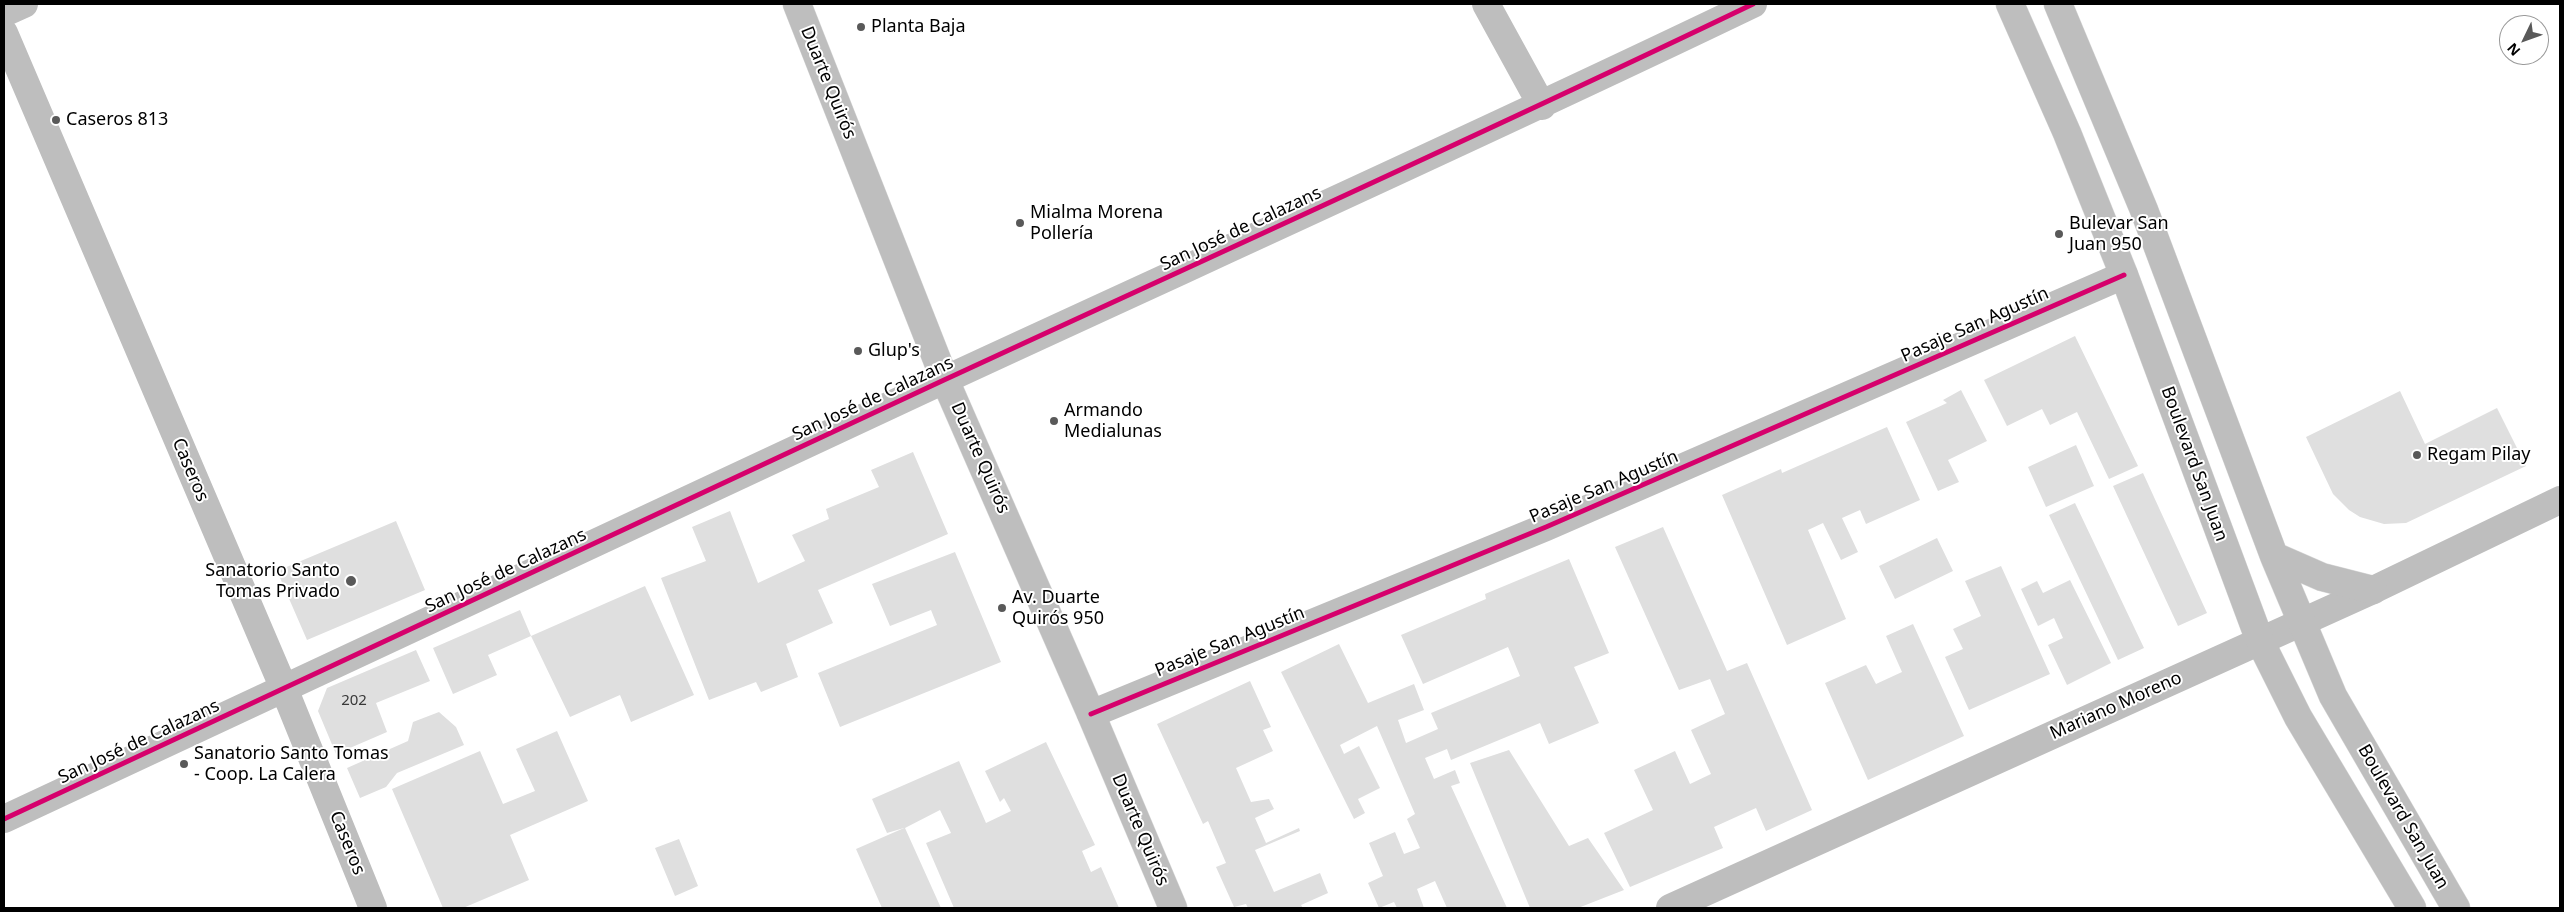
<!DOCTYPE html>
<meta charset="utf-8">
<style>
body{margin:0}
#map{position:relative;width:2564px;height:912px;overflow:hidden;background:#fff;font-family:"Noto Sans",sans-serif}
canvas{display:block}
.frame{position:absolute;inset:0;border:5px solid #000;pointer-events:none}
.north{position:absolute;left:2499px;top:15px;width:50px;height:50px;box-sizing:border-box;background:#fff;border:1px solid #999;border-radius:50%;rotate:228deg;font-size:14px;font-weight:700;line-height:20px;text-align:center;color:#000}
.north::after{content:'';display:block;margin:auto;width:18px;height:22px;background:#595959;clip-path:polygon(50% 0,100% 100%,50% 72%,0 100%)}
</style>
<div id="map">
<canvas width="2564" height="912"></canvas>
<div class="frame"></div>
<div class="north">N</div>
</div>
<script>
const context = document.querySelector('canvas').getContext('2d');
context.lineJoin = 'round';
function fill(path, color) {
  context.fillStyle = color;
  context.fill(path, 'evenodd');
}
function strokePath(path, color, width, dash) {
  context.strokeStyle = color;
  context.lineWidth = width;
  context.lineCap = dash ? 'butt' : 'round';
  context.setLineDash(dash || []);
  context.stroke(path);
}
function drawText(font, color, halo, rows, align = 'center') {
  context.font = font + ' "Noto Sans",sans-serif';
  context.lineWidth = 4;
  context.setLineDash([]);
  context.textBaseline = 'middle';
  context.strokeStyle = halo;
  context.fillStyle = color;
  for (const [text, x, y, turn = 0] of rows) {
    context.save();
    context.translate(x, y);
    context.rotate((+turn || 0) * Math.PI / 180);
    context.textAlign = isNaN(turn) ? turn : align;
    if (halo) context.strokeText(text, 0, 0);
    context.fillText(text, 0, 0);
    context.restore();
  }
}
fill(new Path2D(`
 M2075 336 2138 466 2109 479 2077 412 2050 425 2042 409 2007 426 1984 380Z
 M1961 390 1987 441 1948 460 1959 482 1938 491 1906 422 1947 403 1943 400Z
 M2400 391 2425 444 2497 408 2526 466 2406 523 2384 524 2360 517 2349 510 2333 494 2306 437Z
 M1887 427 1920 500 1866 524 1860 510 1842 518 1858 552 1841 560 1823 523 1808 530 1846 619 1787 645 1722 495 1781 469 1782 473Z
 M2076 445 2094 486 2046 507 2028 467Z
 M913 452 948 534 818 590 833 623 786 644 798 677 761 692 756 682 709 700 661 578 706 561 692 527 730 511 758 583 805 561 792 535 829 519 826 509 879 487 871 470Z
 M2143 473 2207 613 2178 626 2113 486Z
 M2075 503 2144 648 2118 660 2049 515Z
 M396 521 425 590 307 640 277 571Z
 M1663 527 1727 671 1747 663 1812 810 1766 831 1756 808 1714 827 1723 848 1630 887 1604 833 1653 810 1634 770 1675 751 1690 784 1711 774 1691 730 1725 714 1710 679 1679 690 1615 547Z
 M1937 538 1953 571 1895 599 1879 566Z
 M955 552 1001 662 840 727 818 673 937 625 931 610 890 626 872 584Z
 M1569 559 1609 653 1574 667 1599 723 1549 744 1540 723 1451 760 1447 749 1425 758 1434 779 1455 770 1460 783 1451 786 1507 908H1447L1435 881 1417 889 1424 908H1397L1394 902 1379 908 1368 883 1383 876 1369 843 1395 832 1404 854 1420 848 1407 819 1415 814 1377 726 1340 745 1344 754 1359 746 1380 788 1358 799 1365 813 1354 819 1281 672 1339 644 1368 703 1414 684 1424 710 1398 720 1406 743 1438 729 1431 713 1520 676 1508 647 1423 684 1401 635 1486 599 1485 594Z
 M2001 566 2050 674 1969 710 1945 657 1963 649 1953 629 1981 616 1965 581Z
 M2070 580 2111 663 2067 685 2048 645 2063 638 2054 618 2038 626 2021 589 2037 581 2043 593Z
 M645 586 694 695 631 722 620 695 570 717 531 636Z
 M520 610 531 636 488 655 497 675 453 694 433 648Z
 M1913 624 1964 736 1868 780 1825 683 1866 665 1876 684 1902 672 1886 636Z
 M416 650 430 681 376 703 387 732 336 754 318 711 327 688Z
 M1250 681 1271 727 1263 730 1273 751 1236 768 1251 802 1269 799 1274 809 1255 818 1266 843 1299 828 1300 831 1255 850 1274 892 1320 873 1328 893 1301 905 1303 908H1248L1246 904 1234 907 1216 867 1226 863 1208 821 1203 824 1157 724Z
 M439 712 456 727 464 745 397 773 386 787 360 798 347 768 408 741 413 722Z
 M557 731 588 801 510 835 529 880 463 908H443L392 789 480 751 503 804 535 791 516 749Z
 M1046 742 1095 845 1082 851 1091 872 1101 867 1119 908H954L926 843 951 833 940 810 905 828 941 908H882L856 849 904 828 887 833 872 799 959 761 986 823 1011 811 1004 798 1000 802 985 771Z
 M1509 750 1569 846 1588 838 1624 890 1578 908H1530L1470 763Z
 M679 839 698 886 675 896 655 848Z`), '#dfdfdf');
const major = new Path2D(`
 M797 4 945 380 1091 714 1173 908
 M2010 4 2067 133 2124 275 2260 641 2298 717 2412 908
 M2058 4 2144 210 2274 556 2333 696 2456 908
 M2274 556 2322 577 2373 590`);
strokePath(major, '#dbdbdb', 29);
strokePath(new Path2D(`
 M1486 4 1542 106
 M4 13 24 4
 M4 33 285 691 373 908
 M1091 714 1546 527 2124 275
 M4 819C319 675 631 526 944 380 1214 255 1485 133 1753 4
 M1670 908 2373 590 2560 500`), '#bebebe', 28);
strokePath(major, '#bebebe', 28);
strokePath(new Path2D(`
 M1091 714 1546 527 2124 275
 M4 819C319 675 631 526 944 380 1214 255 1485 133 1753 4`), '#d6006c', 5);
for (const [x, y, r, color] of [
 [861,27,5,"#595959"],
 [56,120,5,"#595959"],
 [1020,223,5,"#595959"],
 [2059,234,5,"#595959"],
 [858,351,5,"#595959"],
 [1054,421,5,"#595959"],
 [2417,455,5,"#595959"],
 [351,581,6,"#595959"],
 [1002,608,5,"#595959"],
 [184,764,5,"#595959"]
]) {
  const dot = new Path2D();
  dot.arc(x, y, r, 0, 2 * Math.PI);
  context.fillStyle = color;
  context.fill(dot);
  strokePath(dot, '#fff', 2);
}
drawText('15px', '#383838', null, [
 ["202",354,701]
]);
drawText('18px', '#000', '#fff', [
 ["Planta Baja",871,27],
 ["Caseros 813",66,120],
 ["Mialma Morena",1030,213],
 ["Pollería",1030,234],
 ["Bulevar San",2069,224],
 ["Juan 950",2069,245],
 ["Glup's",868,351],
 ["Armando",1064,411],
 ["Medialunas",1064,432],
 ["Regam Pilay",2427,455],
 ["Sanatorio Santo",340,571,"right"],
 ["Tomas Privado",340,592,"right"],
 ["Av. Duarte",1012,598],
 ["Quirós 950",1012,619],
 ["Sanatorio Santo Tomas",194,754],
 ["- Coop. La Calera",194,775]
], 'left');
drawText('18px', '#000', '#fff', [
 ["Duarte Quirós",828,83,68],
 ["San José de Calazans",1241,229,-25],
 ["Pasaje San Agustín",1975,325,-24],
 ["San José de Calazans",873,399,-25],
 ["Duarte Quirós",980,458,66],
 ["Boulevard San Juan",2194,464,70],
 ["Caseros",190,470,67],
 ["Pasaje San Agustín",1604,487,-23],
 ["San José de Calazans",506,571,-25],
 ["Pasaje San Agustín",1230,642,-22],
 ["Mariano Moreno",2116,706,-24],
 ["San José de Calazans",139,742,-25],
 ["Boulevard San Juan",2403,817,60],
 ["Duarte Quirós",1140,830,67],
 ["Caseros",347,843,68]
]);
</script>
